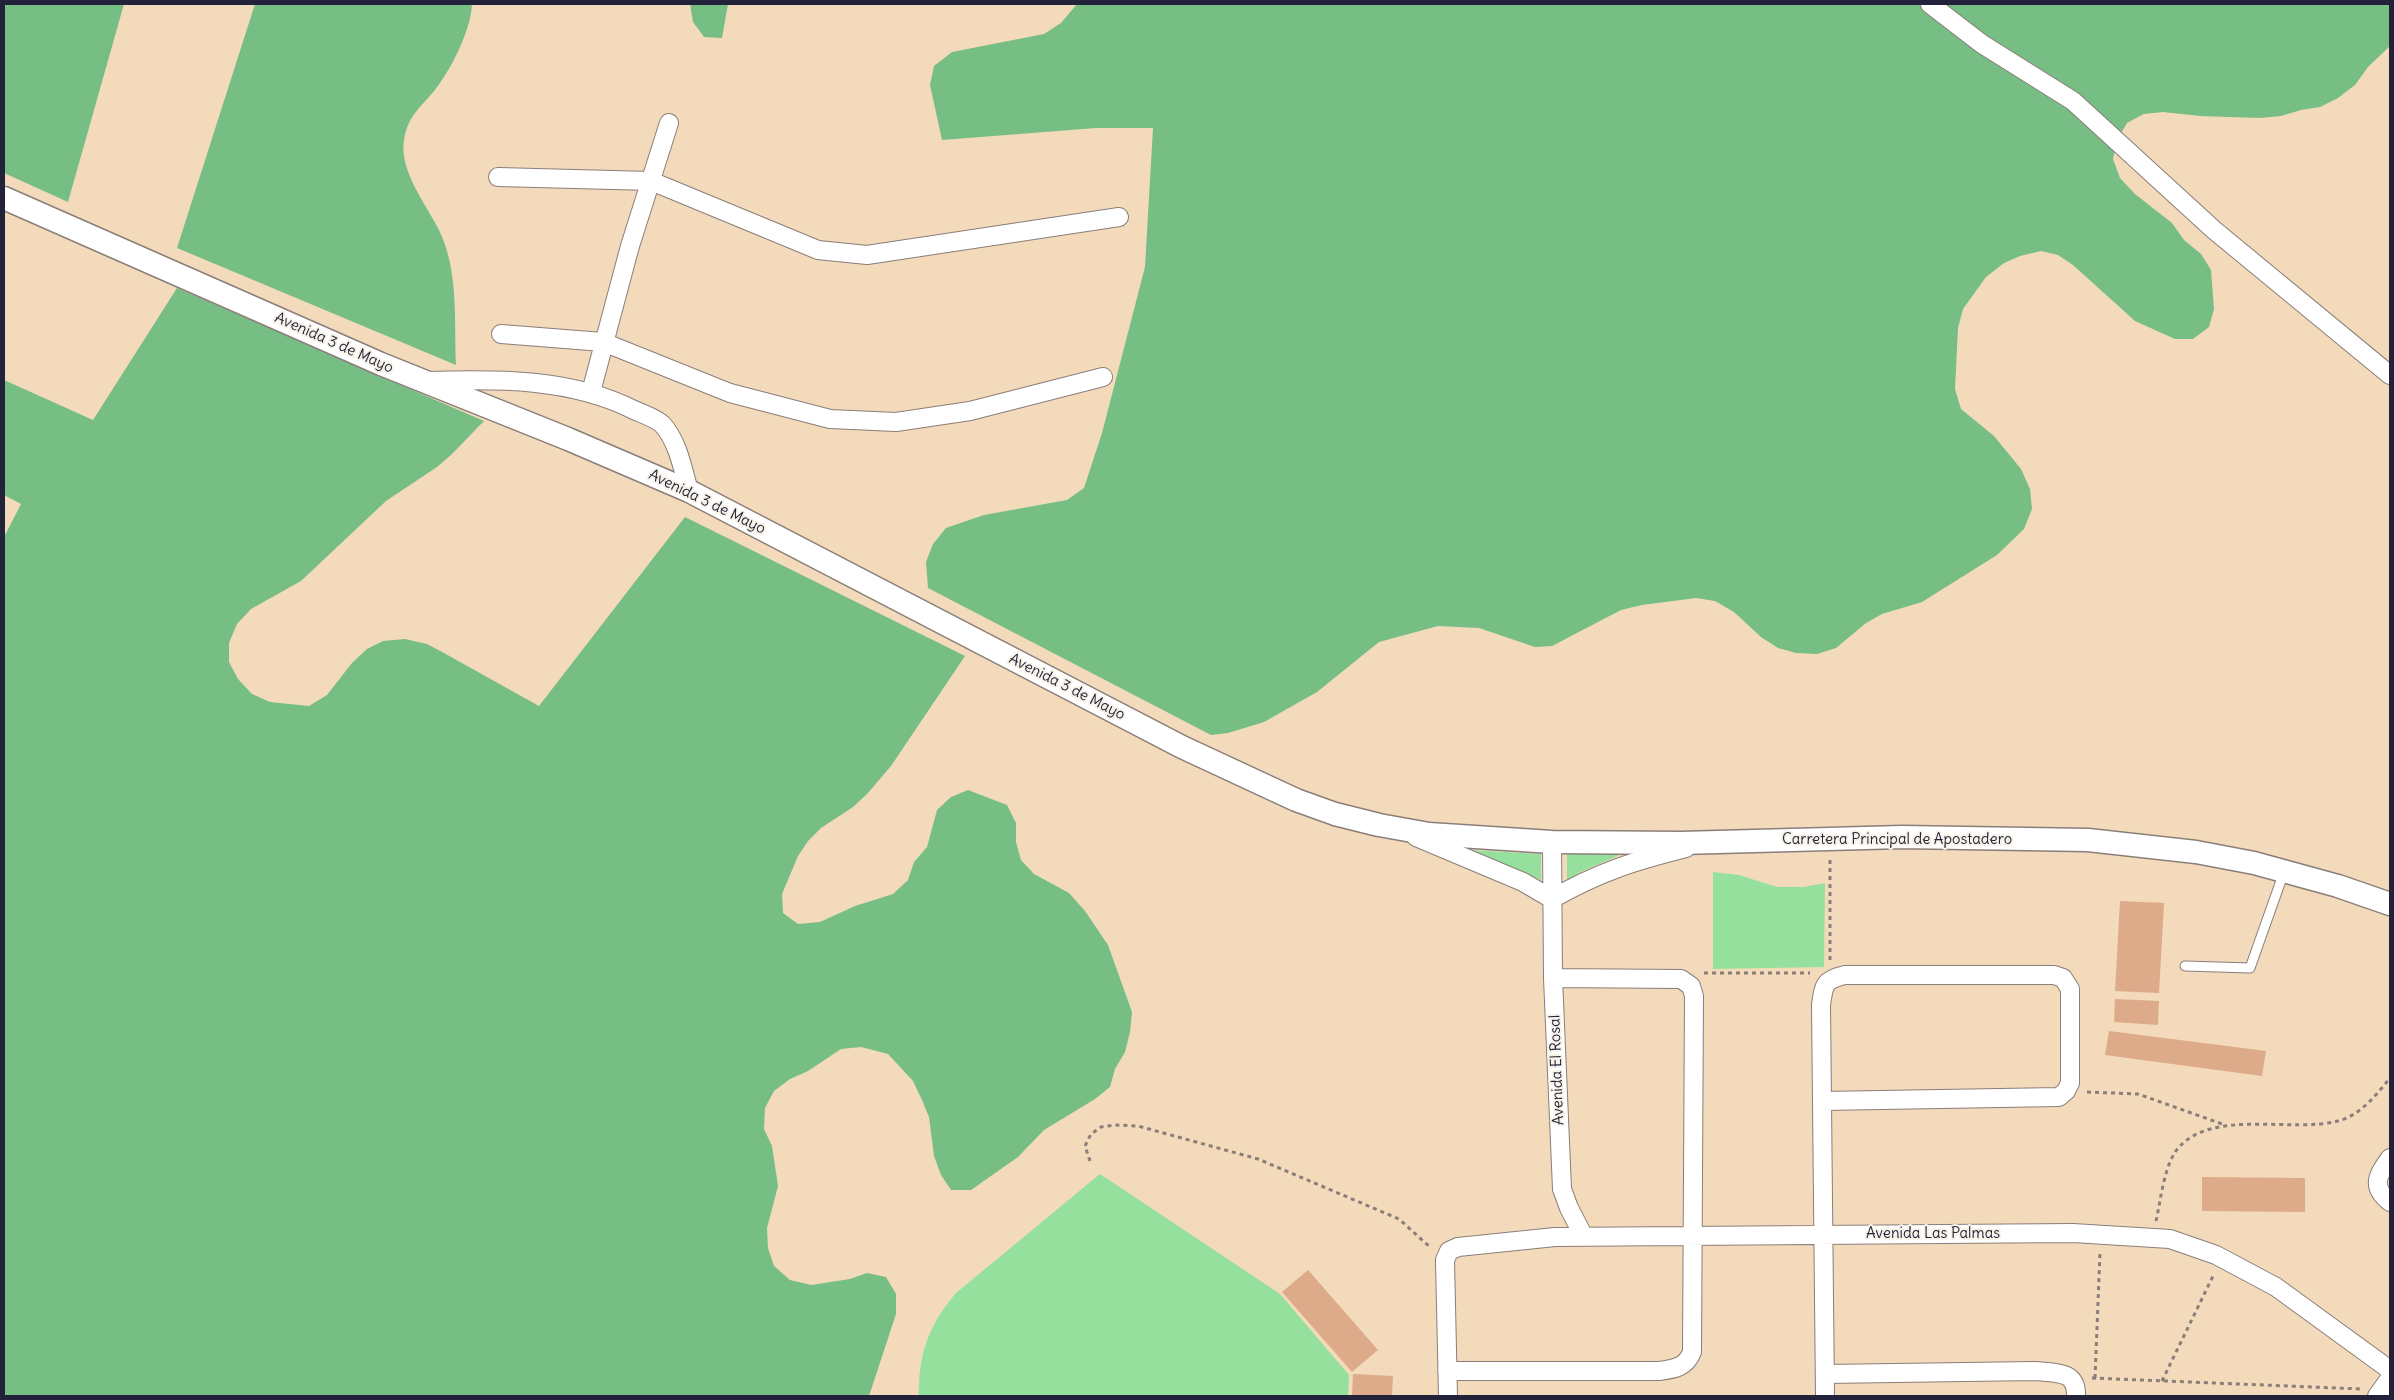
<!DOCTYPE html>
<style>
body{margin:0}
#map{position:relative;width:2394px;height:1400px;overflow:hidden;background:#f2daba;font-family:Delius,sans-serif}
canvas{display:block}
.frame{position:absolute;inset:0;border:5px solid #22223b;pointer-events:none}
</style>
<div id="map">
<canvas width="2394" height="1400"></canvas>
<div class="frame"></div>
</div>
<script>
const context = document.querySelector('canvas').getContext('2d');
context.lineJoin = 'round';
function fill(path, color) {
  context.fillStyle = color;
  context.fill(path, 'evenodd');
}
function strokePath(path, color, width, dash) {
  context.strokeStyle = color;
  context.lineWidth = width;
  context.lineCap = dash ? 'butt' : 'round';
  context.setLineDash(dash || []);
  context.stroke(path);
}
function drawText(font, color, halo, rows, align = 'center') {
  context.font = font + ' Delius,sans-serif';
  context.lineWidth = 4;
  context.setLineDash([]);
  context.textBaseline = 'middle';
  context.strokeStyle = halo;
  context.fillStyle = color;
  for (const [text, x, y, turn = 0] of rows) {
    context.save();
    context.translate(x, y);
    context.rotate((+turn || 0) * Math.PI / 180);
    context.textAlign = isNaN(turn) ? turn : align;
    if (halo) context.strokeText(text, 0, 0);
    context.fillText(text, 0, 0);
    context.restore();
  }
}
fill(new Path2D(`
 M1468 850 1541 854V880Z
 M1567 853 1622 854 1580 872 1567 881Z
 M1713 872 1739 875 1777 887H1804L1825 883 1824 967 1713 969Z
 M1100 1174 1280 1294 1349 1375 1348 1396H919C918 1354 929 1325 956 1293Z`), '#94e09c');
fill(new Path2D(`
 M4 4H124L68 202 4 173Z
 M255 4H472C471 29 453 66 437 87 423 106 408 114 404 140 399 171 426 204 439 230 459 271 454 321 456 365L177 248Z
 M690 4H728L722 38 704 37 693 22Z
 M1077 4H2390V46L2368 67 2355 85 2338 98 2320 107 2301 110 2281 116 2260 118 2200 116 2163 112 2144 114 2127 123 2117 140 2113 159 2120 178 2135 194 2172 223 2184 240 2201 254 2211 270 2214 309 2209 327 2193 339H2175L2135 321 2073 265 2058 255 2041 251 2020 256 2004 263 1986 277 1963 309 1958 328 1955 389 1961 409 1994 436 2021 469 2030 489 2032 509 2024 529 1997 555 1922 602 1882 614 1866 623 1836 648 1817 654 1796 653 1778 648 1761 637 1734 612 1715 601 1696 598 1642 605 1621 610 1552 646 1535 647 1479 628 1438 626 1379 642 1317 692 1264 722 1228 733 1211 735 928 588 926 562 933 544 946 528 984 515 1067 500 1084 488 1102 433 1145 267 1153 128H1096L942 140 930 85 934 66 952 52 1044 34 1061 23Z
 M177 288 484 421 451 455 437 467 386 501 301 581 251 609 237 624 229 643V662L238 679 252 694 270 702 309 706 327 695 352 663 367 649 383 641 405 639 427 644 444 653 539 706 685 517 965 656 891 766 867 794 853 807 821 828 808 841 798 856 782 894 783 913 798 924 820 922 855 906 893 894 908 880 914 862 927 847 937 810 951 797 968 790 1007 805 1016 823V842L1021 860 1034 874 1069 893 1085 911 1108 945 1132 1012 1130 1032 1125 1052 1115 1069 1110 1087 1095 1099 1044 1130 1018 1157 971 1190H951L941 1175 934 1156 929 1117 922 1100 913 1081 888 1054 861 1047 841 1049 808 1071 790 1079 774 1091 765 1108 764 1129 772 1146 778 1186 767 1228 768 1248 774 1266 790 1280 811 1285 850 1279 867 1273 886 1277 896 1294V1314L869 1396H4V537L21 504 4 495V380L93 420Z`), '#77be84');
fill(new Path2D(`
 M2120 901 2164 903 2159 993 2115 991Z
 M2115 999 2159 1001 2158 1025 2114 1022Z
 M2109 1031 2266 1051 2262 1076 2105 1055Z
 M2202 1177 2305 1178V1212L2202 1211Z
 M1308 1270 1378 1350 1352 1372 1282 1292Z
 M1353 1374 1393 1376 1392 1396H1352Z`), '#ddab89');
const service = new Path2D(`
 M2185 966 2250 968 2284 872`);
const minor = new Path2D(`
 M1930 4 1982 44 2073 101 2214 230 2390 375
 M498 177 651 181 818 250 867 255 1119 217
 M501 334 603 342 730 393 830 419 896 422 970 411 1103 377
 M428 381C499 379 570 378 634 410 643 414 655 418 662 424 678 441 683 470 689 491
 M591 392 630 246 669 123
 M1416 837 1523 882 1552 899C1599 872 1634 861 1686 848
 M1552 842 1553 978 1562 1189 1569 1208 1584 1237
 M1822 1101 2059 1097 2066 1091 2070 1083V989L2063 978 2054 975H1845C1824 980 1824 984 1821 1005L1825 1396
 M2390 1158C2378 1175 2370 1186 2390 1202
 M1447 1371H1659C1675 1369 1686 1367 1692 1352L1694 996 1691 986 1681 979 1553 978
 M1825 1374 2035 1371C2055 1373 2077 1370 2076 1396
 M1448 1396 1445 1260 1449 1251 1458 1247 1555 1237 2073 1233 2170 1239 2216 1255 2276 1287 2390 1370
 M2377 1396 2390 1378`);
const tertiary = new Path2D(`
 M4 198 381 364 568 439 689 491 1182 747 1296 800 1335 814 1379 825 1429 834 1552 842 1681 843 1902 837 2088 840 2196 852 2254 863 2338 886 2390 904`);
strokePath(service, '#8a7e7a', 11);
strokePath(minor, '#8a7e7a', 20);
strokePath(tertiary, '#8a7e7a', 25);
strokePath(new Path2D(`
 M1830 860V961
 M1704 973H1810
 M2087 1092 2138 1094 2225 1125
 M1090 1161 1085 1146 1091 1134 1101 1127 1115 1125 1138 1126 1258 1159 1399 1219 1431 1248
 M2156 1221C2161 1200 2164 1162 2180 1146 2216 1109 2292 1133 2338 1121 2361 1115 2376 1095 2390 1078
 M2092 1378 2361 1389
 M2095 1378 2100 1253
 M2162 1381 2214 1274`), '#8a7e7a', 3, [4, 4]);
strokePath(service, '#fff', 9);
strokePath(minor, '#fff', 18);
strokePath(tertiary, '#fff', 22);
drawText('15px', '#22223b', '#f7f3e8', [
 ["Avenida 3 de Mayo",334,343,24],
 ["Avenida 3 de Mayo",707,502,26],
 ["Avenida 3 de Mayo",1067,687,27],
 ["Carretera Principal de Apostadero",1897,840],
 ["Avenida El Rosal",1557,1070,-92],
 ["Avenida Las Palmas",1933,1234]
]);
</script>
